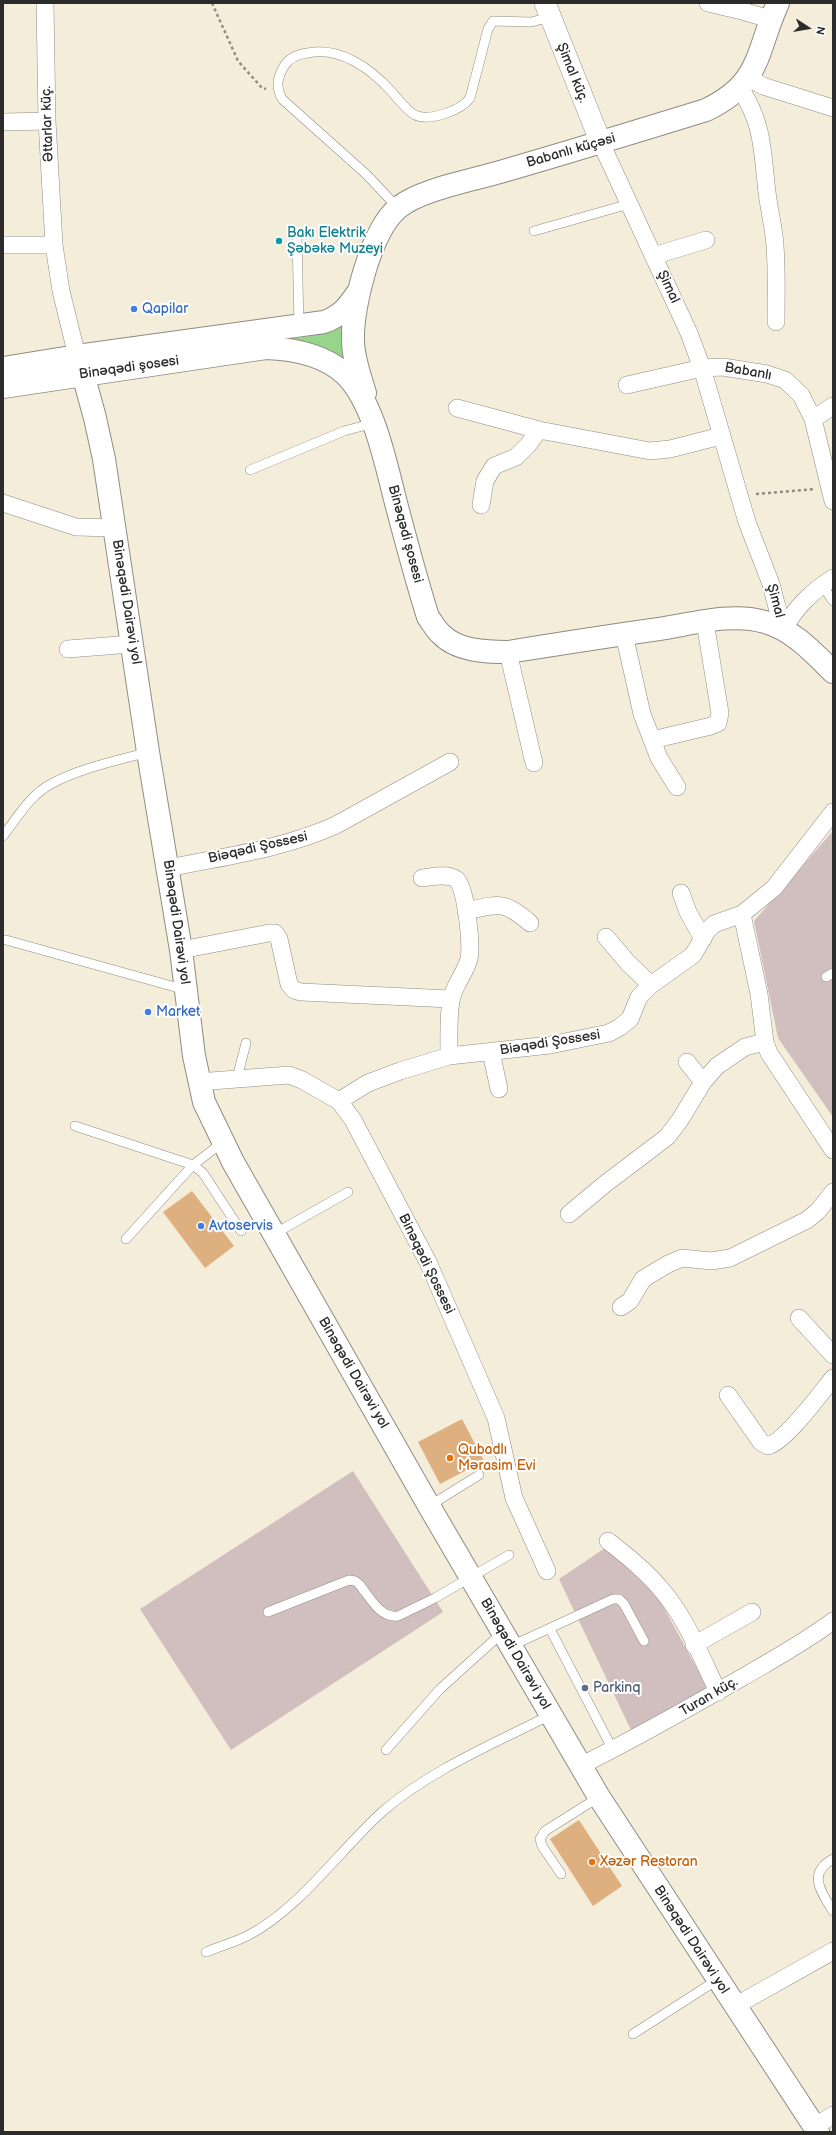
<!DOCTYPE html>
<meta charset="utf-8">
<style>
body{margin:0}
#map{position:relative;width:836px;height:2135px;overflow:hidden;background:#f4edda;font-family:"Balsamiq Sans",sans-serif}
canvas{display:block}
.frame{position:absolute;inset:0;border:4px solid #2b2b2b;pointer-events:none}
.north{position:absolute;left:788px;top:8px;width:40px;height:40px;-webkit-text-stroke:3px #fff;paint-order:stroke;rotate:102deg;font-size:11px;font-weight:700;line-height:16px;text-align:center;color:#2b2b2b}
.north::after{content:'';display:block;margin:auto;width:14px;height:18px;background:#2b2b2b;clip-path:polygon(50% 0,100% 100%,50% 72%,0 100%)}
</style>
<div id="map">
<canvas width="836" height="2135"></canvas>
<div class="frame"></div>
<div class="north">N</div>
</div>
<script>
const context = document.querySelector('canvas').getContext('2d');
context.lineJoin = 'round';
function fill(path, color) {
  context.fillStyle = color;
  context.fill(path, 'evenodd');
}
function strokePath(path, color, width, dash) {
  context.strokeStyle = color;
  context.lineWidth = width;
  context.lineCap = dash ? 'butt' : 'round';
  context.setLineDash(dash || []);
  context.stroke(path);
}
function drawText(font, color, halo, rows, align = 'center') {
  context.font = font + ' "Balsamiq Sans",sans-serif';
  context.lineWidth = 4;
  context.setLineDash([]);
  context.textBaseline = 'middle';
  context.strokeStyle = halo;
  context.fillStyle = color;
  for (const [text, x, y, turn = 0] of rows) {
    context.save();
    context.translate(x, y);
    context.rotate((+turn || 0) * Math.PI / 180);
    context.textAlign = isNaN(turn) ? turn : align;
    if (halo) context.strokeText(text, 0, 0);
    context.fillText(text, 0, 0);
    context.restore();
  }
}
fill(new Path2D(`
 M833 831V1117L778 1038 754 921Z
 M353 1471 443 1612 231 1750 140 1609Z
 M605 1548 656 1593 708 1689 631 1730 559 1579Z`), '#d1bfbf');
fill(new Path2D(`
 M345 322 350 365 270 340C298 338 321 338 345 322Z`), '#97d58b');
fill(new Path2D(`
 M192 1191 234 1246 205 1268 163 1212Z
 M462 1419 484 1461 440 1484 418 1442Z
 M579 1820 622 1886 593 1906 550 1839Z`), '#deaf7f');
const service = new Path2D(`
 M398 208 367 175 282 99C276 87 277 79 283 68 288 58 298 54 308 53 340 46 371 69 391 91 398 99 406 110 415 115 429 122 462 110 470 98L488 29 493 21 532 22 549 17
 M534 231 629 204
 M297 238 299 326
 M250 470 344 431 374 423
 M822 585 833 601
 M3 836C17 818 30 795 51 784 80 768 116 761 148 752
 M6 940 186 990
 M826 977 833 973
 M237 1078 246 1043
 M75 1126 193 1165 203 1173 241 1231
 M274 1234 348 1192
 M126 1239 193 1165 223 1142
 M429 1506 479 1475
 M268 1612 349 1580 355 1581 359 1584C369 1596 380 1619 398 1616L435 1598 509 1555
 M550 1629 613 1750
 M511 1646 613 1599H619L624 1604 644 1641
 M386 1750 440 1689 502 1633
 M833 1859C807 1873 821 1892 833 1911
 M561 1874 542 1846 540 1839 545 1831 599 1797
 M206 1952C220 1946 236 1942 249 1935 300 1908 339 1851 382 1812 430 1770 494 1744 550 1715
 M633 2034 717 1980`);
const minor = new Path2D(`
 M45 3 47 121 54 245 61 291 77 356
 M708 3 742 11
 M741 3 742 11 770 19
 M749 78 763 86 833 108
 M740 88C764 125 762 151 767 192 769 210 774 228 775 246 777 271 776 297 776 322
 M3 122 47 121
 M601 143 689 333 702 368 747 522 771 584 783 630
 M3 245H54
 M653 256 706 240
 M627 385 702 368 723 367 767 374 785 380 801 395 813 419 833 501
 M457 408 539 430 650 451 670 449 721 436
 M813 419 833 406
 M3 503 76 527 115 528
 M481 505 485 481 494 466 516 457 528 445 539 430
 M783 630C796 607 811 592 833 578
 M624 634 642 714 659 758 677 787
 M68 649 132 644
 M508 652 534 763
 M652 740 711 726 718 723 720 713 705 622
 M169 868C225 856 283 849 336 825L450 762
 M422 878C432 877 447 873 456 879 466 885 472 947 469 959 465 974 453 986 451 1001 448 1019 449 1038 449 1056
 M681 893 688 912 703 939
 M466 911C498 904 504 900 530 923
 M742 914 759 994 765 1042 769 1053 833 1150
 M606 937 628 963 651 985
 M181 950 269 933H275L279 939 289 984 294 990 301 992 451 999
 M491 1052 499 1089
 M687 1062 703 1082
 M198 1082 289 1075 302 1080 339 1101 353 1120 428 1262 496 1418 514 1498 547 1571
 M339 1101 368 1083 400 1071 449 1056 550 1045 609 1033 620 1027 630 1019 639 997 651 985 693 955 707 931 714 924 742 914 774 888 833 812
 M569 1214 605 1184 667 1137 680 1120 703 1082 717 1066 745 1047 765 1042
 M621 1307 630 1301 643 1279 668 1264 682 1258 711 1261 730 1258 807 1220 818 1211 833 1192
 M799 1318 833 1355
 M728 1395 761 1442 768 1446C786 1441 820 1394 833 1378
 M608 1541C627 1556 645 1570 660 1588 686 1617 701 1657 718 1692
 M694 1645 752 1612
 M580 1766C636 1738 689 1708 743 1677 774 1659 805 1642 833 1621
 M735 2006 833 1951
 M814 2127 833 2115`);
const tertiary = new Path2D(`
 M545 3 601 143`);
const secondary = new Path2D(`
 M83 374 95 418 104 459 148 752 181 950 194 1056 204 1102 233 1162 429 1506 599 1797 818 2132`);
const primary = new Path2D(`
 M3 368 77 356 324 322C341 316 348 307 358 292
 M3 387 266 348C295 349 324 355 345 374 374 402 386 465 396 503 406 541 416 579 428 617 432 622 436 630 441 634 457 651 486 652 508 652 558 644 609 636 659 629 692 624 732 612 765 622 793 630 813 652 833 672
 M365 393C360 376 353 358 353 340 352 306 371 230 398 208 419 190 473 180 500 172 569 152 638 131 706 110 762 83 755 54 778 3`);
strokePath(service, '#908c82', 10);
strokePath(minor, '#908c82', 18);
strokePath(tertiary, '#908c82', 22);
strokePath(secondary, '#908c82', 24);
strokePath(primary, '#908c82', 24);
strokePath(new Path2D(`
 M212 3 238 61 262 88 266 89
 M756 494 815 489`), '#908c82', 2.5, [3, 3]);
strokePath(service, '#fff', 9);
strokePath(minor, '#fff', 17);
strokePath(tertiary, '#fff', 21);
strokePath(secondary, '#fff', 22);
strokePath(primary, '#fff', 22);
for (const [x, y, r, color] of [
 [279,241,4,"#0f9aa8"],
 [134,309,4,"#3f7fe0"],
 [148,1012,4,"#3f7fe0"],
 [201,1226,4,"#3f7fe0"],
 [450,1458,4,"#e8710a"],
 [585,1688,4,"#5c6f8a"],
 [592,1862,4,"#e8710a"]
]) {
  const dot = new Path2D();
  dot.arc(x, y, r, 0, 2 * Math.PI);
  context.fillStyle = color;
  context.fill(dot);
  strokePath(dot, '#fff', 1.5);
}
drawText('14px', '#2b2b2b', '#fff', [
 ["Şimal küç.",572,73,68],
 ["Əttarlar küç.",48,124,-92],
 ["Babanlı küçəsi",571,151,-16],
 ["Şimal",668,287,65],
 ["Binəqədi şosesi",129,368,-8],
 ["Babanlı",748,372,10],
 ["Binəqədi şosesi",405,534,75],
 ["Şimal",775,601,75],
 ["Binəqədi Dairəvi yol",126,602,81],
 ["Biəqədi Şossesi",258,848,-13],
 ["Binəqədi Dairəvi yol",176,922,82],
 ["Biəqədi Şossesi",550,1043,-9],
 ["Binəqədi Şossesi",426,1264,64],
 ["Binəqədi Dairəvi yol",353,1373,60],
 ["Binəqədi Dairəvi yol",515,1654,60],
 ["Turan küç.",709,1697,-30],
 ["Binəqədi Dairəvi yol",691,1940,57]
]);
drawText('14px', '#0d838f', '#fff', [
 ["Bakı Elektrik",287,233],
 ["Şəbəkə Muzeyi",287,249]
], 'left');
drawText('14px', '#366cbe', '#fff', [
 ["Qapilar",142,309],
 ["Market",156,1012],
 ["Avtoservis",209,1226]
], 'left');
drawText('14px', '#c56008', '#fff', [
 ["Qubadlı",458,1450],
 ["Mərasim Evi",458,1466],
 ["Xəzər Restoran",600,1862]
], 'left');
drawText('14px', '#4e5e75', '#fff', [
 ["Parkinq",593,1688]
], 'left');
</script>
